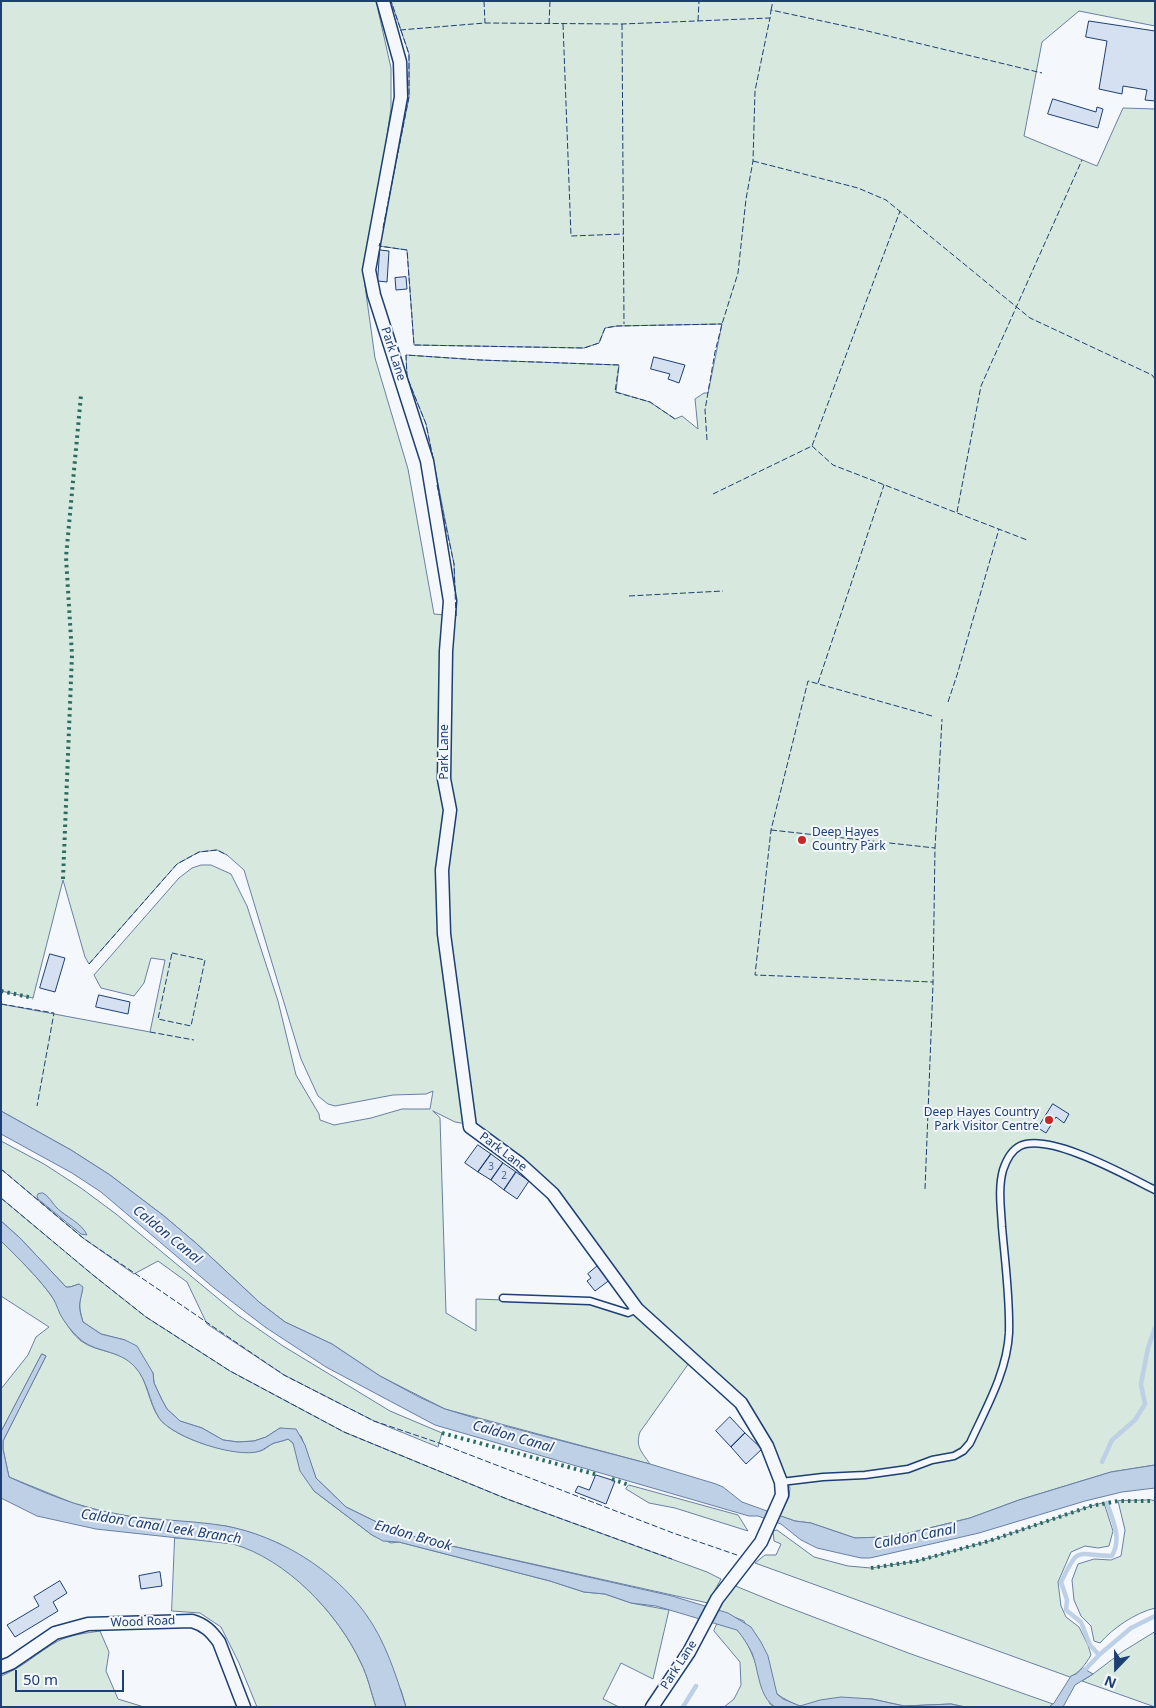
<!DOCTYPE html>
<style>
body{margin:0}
#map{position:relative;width:1156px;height:1708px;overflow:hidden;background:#f4f7fb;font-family:"Noto Sans",sans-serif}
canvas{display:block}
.frame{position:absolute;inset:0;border:2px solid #1d3f73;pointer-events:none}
.north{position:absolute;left:1091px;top:1643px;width:50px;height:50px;-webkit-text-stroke:4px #f4f7fb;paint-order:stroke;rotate:202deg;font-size:14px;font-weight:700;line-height:20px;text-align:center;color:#1d3f73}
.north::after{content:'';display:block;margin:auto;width:18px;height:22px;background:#1d3f73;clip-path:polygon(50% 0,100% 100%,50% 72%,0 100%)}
.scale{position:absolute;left:15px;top:1670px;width:109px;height:22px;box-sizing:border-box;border:2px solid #1d3f73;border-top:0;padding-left:6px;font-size:15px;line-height:18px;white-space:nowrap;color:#1d3f73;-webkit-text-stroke:4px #f4f7fb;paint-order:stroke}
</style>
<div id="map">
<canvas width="1156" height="1708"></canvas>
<div class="frame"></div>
<div class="north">N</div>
<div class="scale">50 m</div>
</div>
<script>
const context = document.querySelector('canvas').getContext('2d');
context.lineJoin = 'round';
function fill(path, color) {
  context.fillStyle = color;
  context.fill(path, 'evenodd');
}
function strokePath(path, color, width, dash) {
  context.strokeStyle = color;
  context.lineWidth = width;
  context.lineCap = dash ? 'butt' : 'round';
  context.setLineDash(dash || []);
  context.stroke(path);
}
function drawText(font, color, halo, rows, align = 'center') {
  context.font = font + ' "Noto Sans",sans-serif';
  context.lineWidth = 4;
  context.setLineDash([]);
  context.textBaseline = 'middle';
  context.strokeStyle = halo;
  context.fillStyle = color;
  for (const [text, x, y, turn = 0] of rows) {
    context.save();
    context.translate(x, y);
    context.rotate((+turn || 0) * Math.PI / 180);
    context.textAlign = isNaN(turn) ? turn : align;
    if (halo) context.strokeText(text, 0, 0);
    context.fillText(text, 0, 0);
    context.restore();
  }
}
const green = new Path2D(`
 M1 1H376L391 68V108L365 286 375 358 408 469 434 614 456 616 454 564 426 424 407 377 406 355 480 360 619 365 616 392 650 402 675 419 682 416 698 429 695 399 704 393H708L722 324 617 326 605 328 599 343 584 348 414 345 407 250 379 246 409 97V54L391 1H1155V26L1079 11 1042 42 1024 136 1097 166 1123 108 1155 109V1465L1111 1472 1019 1500 970 1518 905 1534 884 1537 855 1538 811 1523 795 1521 780 1516 789 1497 790 1488 744 1401 689 1363 640 1432C635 1447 642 1452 650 1464L445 1409 380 1376 332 1344 285 1322 259 1302 197 1244 164 1216 110 1175 71 1150 1 1111V1004L150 1032 165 960 151 958 144 983 134 996 101 988 94 975 179 878 192 868 201 865H211L231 874 247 906 278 1001 296 1075 319 1114 320 1120 334 1125 371 1118 402 1109H430L433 1091 426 1094 393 1095 335 1106 328 1104 318 1096 301 1059 244 870 227 855 217 850 199 852 177 864 89 964 85 957 63 880 33 998 1 991ZM433 1111 455 1122 473 1125 556 1192 637 1314 627 1316 589 1303 476 1299V1331L446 1313 440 1118Z
 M1 1141 44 1164 81 1188 116 1214 238 1315 283 1346 390 1411 442 1433 438 1447 374 1421 284 1375 207 1324 187 1282 158 1261 134 1274 83 1238 1 1169Z
 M1 1198 93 1275 146 1317 230 1371 344 1432 507 1499 707 1572 721 1579 708 1603 425 1540 395 1531 346 1507 316 1478 301 1436 280 1428 266 1437 254 1441 238 1442 223 1440 202 1428 180 1421 167 1409 162 1400 154 1383 153 1373 125 1340 101 1334 83 1322C80 1311 78 1304 82 1292L79 1284 70 1287H66L20 1238 1 1221Z
 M1 1241C18 1258 36 1275 50 1294 62 1309 65 1329 81 1341 98 1353 120 1350 135 1366 148 1381 148 1402 159 1418 174 1439 236 1457 260 1451 265 1450 269 1445 274 1443 278 1442 283 1441 288 1439L293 1443 314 1491 372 1535 391 1543 399 1542 550 1581 584 1592 605 1594 631 1603 669 1610 653 1679 621 1663 603 1699 619 1707H406L401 1690 325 1573 303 1557 278 1543 249 1532 226 1526 132 1517 98 1510 73 1503 9 1477 3 1449V1441L46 1356 42 1354 1 1432V1389L28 1355 36 1337 49 1327 1 1296Z
 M629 1485 738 1515 748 1531 675 1508 649 1503 626 1489Z
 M1152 1500 1155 1501V1608C1135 1613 1113 1628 1100 1643L1094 1641 1091 1626 1081 1616 1074 1600 1072 1580 1078 1564 1094 1559 1111 1560 1121 1556 1125 1530 1118 1501Z
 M1104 1503 1113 1531 1109 1546 1098 1548 1085 1546 1071 1552 1058 1582 1061 1606 1066 1617 1079 1627 1088 1645 1091 1655C1085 1665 1080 1672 1070 1677L755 1563 765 1555H776L781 1544 774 1541 773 1531 777 1530 814 1557 848 1566 871 1568 917 1561 989 1541 1091 1506Z
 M175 1538C199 1540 228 1539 251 1549 295 1569 341 1619 361 1663 368 1677 371 1692 376 1707H257L239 1663 221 1627 200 1613 172 1611Z
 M733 1585 782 1605 911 1654 1053 1704 1049 1707H965L951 1704 904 1706 872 1699 800 1706C792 1703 784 1699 777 1694L744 1621 717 1610Z
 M717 1624C723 1625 730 1627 736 1629 749 1636 764 1688 770 1704L775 1707H724L734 1699 741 1685 740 1662 714 1631Z
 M100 1631 109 1652 106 1671 118 1699 144 1707H1V1676C22 1668 38 1652 58 1641 70 1635 86 1633 100 1631Z
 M1155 1632V1707L1082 1681 1093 1674 1122 1652Z`);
fill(green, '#d7e8df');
strokePath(green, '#687fa3', 1);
const water = new Path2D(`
 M1 1111 71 1150 110 1175 164 1216 197 1244 259 1302 285 1322 332 1344 380 1376 419 1397 445 1409 478 1419 650 1464 716 1484 723 1487 742 1502 795 1521 811 1523 855 1538 884 1537 905 1534 970 1518 1019 1500 1111 1472 1155 1465V1488L1122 1492 1085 1501 979 1533 870 1558H861L817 1548 801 1540 781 1524 758 1516H749L718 1507 435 1425 326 1367 265 1327 214 1288 101 1192 72 1173 1 1134Z
 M43 1193C49 1196 52 1203 57 1208 66 1217 82 1223 87 1235L81 1234 38 1199 37 1196 38 1194Z
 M1 1221 20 1238 66 1287H70L79 1284 83 1287C80 1305 77 1303 83 1322L101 1334 125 1340 137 1346 153 1373 154 1383 162 1400 167 1409 180 1421 202 1428 223 1440 238 1442 254 1441 266 1437 280 1428 296 1429 305 1445 316 1478 346 1507 395 1531 425 1540 672 1596 728 1613 751 1627 761 1642 768 1656 777 1694 783 1699 800 1706 820 1700 841 1697 872 1699 904 1706 951 1704 965 1707H775C758 1696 759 1670 752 1653 748 1645 743 1637 737 1630L656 1606 631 1603 605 1594 584 1592 550 1581 399 1542 383 1541 372 1535 314 1491 300 1471 293 1443 288 1439C283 1441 278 1442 274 1443 269 1445 265 1449 260 1451 238 1459 173 1438 159 1418 149 1402 148 1381 135 1367 119 1349 94 1353 79 1338 71 1331 65 1323 60 1314 57 1307 55 1300 50 1294 36 1275 18 1258 1 1241Z
 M42 1354 46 1356 3 1441V1449L9 1477C38 1490 68 1503 98 1510 140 1521 184 1519 226 1526 279 1536 333 1569 365 1613 385 1640 396 1675 406 1707H376C371 1692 368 1677 361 1663 338 1613 286 1559 233 1544L96 1529 37 1516 1 1498V1432Z
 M1083 1668 1093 1674 1075 1685 1063 1707H1049L1054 1703 1071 1676 1076 1674Z`);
fill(water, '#bed0e5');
strokePath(water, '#687fa3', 1);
strokePath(new Path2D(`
 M1102 1462 1112 1440 1135 1420 1145 1404 1141 1384 1148 1348 1155 1328
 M1099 1655 1090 1645 1081 1622 1066 1610 1067 1600 1061 1582C1079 1545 1075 1555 1112 1556 1122 1538 1113 1521 1107 1503
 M1082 1673 1099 1655 1131 1628 1155 1616
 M683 1707 696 1686`), '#bed0e5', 4.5);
const building = new Path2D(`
 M1089 21 1155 31V101L1145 100 1147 90 1123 86 1122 94 1099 89 1107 41 1086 37Z
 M1053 99 1096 112 1097 107 1103 109 1098 128 1048 114Z
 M380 250 389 251 387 282 378 281Z
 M406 277 407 289 396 290 395 278Z
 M654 357 685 365 679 383 668 379 670 374 651 369Z
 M50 954 65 958 55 992 40 988Z
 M99 995 130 1002 128 1014 96 1007Z
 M1053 1104 1069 1114 1064 1123 1056 1117 1046 1133 1038 1128Z
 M478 1145 491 1154 478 1172 465 1163Z
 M491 1154 503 1163 491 1180 478 1172Z
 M503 1163 516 1172 504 1190 491 1180Z
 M516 1172 529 1181 517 1199 504 1190Z
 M600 1264 611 1279 595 1291 587 1281 591 1278 588 1274Z
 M730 1417 745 1433 731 1447 716 1431Z
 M745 1433 762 1449 746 1464 731 1447Z
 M596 1475 615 1481 606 1504 575 1492 578 1486 589 1490Z
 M160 1572 162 1586 141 1589 139 1576Z
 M60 1581 67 1593 53 1602 58 1611 15 1637 7 1625 39 1606 34 1597Z`);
fill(building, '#d5e0f0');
strokePath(building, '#1d3f73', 1);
const service = new Path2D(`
 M503 1298 590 1301 628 1313 637 1309
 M781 1482 823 1477 865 1475 908 1469 932 1460 954 1456 963 1451 970 1443C986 1408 1007 1372 1009 1333 1010 1298 1005 1262 1002 1227 1001 1208 998 1188 1003 1170 1006 1161 1012 1150 1020 1146 1049 1132 1127 1176 1155 1190`);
const minor = new Path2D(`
 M383 1 400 62 401 97 369 270 374 295 427 461 450 601 446 651 444 779 450 810 442 870 444 934 470 1127 519 1163 553 1194 637 1309 741 1403 767 1446 781 1482 782 1495 761 1542 717 1599 689 1652 652 1707
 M1 1667 11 1663 55 1633 88 1624 192 1621C205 1625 211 1631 219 1642L244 1707`);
strokePath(service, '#1d3f73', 9);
strokePath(minor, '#1d3f73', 15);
strokePath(service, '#f4f7fb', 6);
strokePath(minor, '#f4f7fb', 12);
strokePath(new Path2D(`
 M63 879 72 655 66 557 81 395
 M1 991 33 998
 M442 1433 598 1475
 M612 1479 629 1485
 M871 1568 917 1561 989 1541 1091 1506 1118 1501H1155`), '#2c6c60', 4, [2.5, 4]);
strokePath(new Path2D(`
 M484 1 485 23
 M771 10 773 1
 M698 21 699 1
 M549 24 550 1
 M563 24 571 236 624 234
 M622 24 624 324
 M400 30 485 23 622 24 770 18 771 10 859 29 1042 73
 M753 161 858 188 886 200 1030 318 1152 375 1155 379
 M383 228 409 97V54L391 1
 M380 243 379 246 407 250 414 345 584 348 599 343 605 328 617 326 722 324
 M707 440 705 410 715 352 722 324 738 273 746 199 753 161 755 91 770 18
 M812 446 833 465 1027 540
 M433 458 426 424 407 377 406 355 480 360 619 365 615 392 650 402 675 419
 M437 485 454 564 456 616
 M713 494 812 446 900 211
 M957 512 981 386 1082 160
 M629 596 723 591
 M818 683 884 485
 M948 702 957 675 999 529
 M932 716 808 681 771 830 755 975 933 982
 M771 830 935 848
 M172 953 205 960 191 1026 158 1019Z
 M89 964 177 864 199 852 217 850 227 855
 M1 1004 54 1013 37 1106
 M150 1032 194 1040
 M1 1169 83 1238 284 1375 374 1421 439 1443 673 1533 737 1555
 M925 1189 933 984 935 848 942 719
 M1 1198 93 1275 146 1317 230 1371 344 1432 507 1499 672 1559`), '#1d3f73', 1, [6, 2.5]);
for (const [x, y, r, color] of [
 [802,840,5,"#c62828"],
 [1049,1120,5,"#c62828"]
]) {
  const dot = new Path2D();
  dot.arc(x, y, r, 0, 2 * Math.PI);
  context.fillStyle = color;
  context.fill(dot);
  strokePath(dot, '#f4f7fb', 2);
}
drawText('10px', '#4b6792', null, [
 ["3",491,1167],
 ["2",504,1176]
]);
drawText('12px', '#1d3f73', '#f4f7fb', [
 ["Park Lane",393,354,72],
 ["Park Lane",445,752,-90],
 ["Park Lane",503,1152,37],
 ["Wood Road",143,1622,-2],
 ["Park Lane",679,1665,-57]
]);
drawText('12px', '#1d3f73', '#f4f7fb', [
 ["Deep Hayes",812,833],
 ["Country Park",812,847],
 ["Deep Hayes Country",1039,1113,"right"],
 ["Park Visitor Centre",1039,1127,"right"]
], 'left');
drawText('italic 14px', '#1d3f73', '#f4f7fb', [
 ["Caldon Canal",167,1235,39],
 ["Caldon Canal",513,1437,16],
 ["Caldon Canal Leek Branch",161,1527,9],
 ["Endon Brook",413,1536,16],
 ["Caldon Canal",915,1537,-11]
]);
</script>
